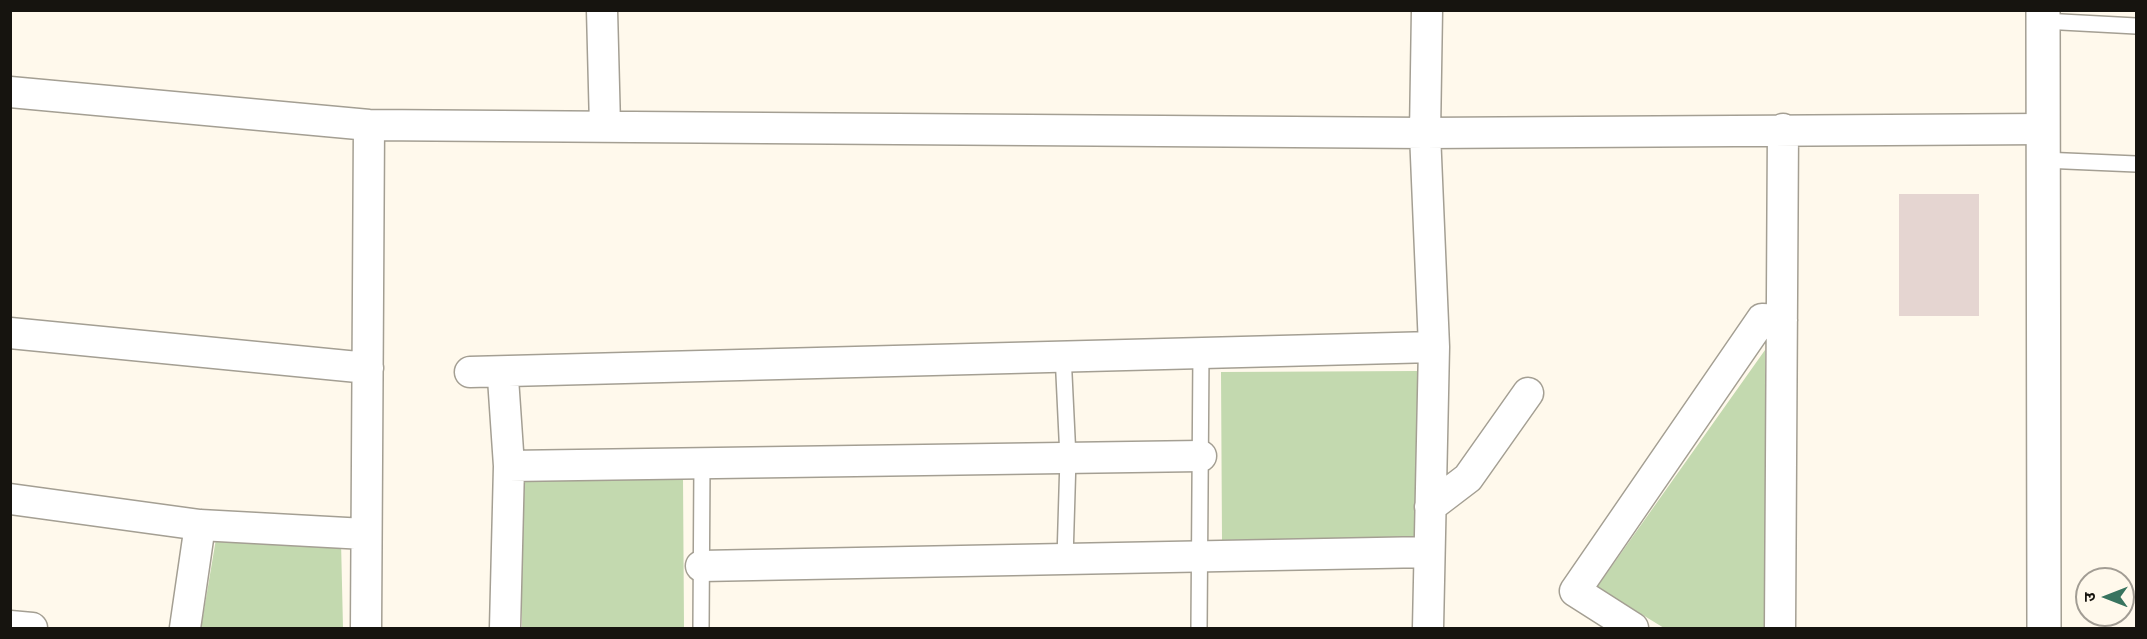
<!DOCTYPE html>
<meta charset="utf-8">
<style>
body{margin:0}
#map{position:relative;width:2147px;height:639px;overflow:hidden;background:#fff9ec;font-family:"Exo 2","Noto Sans Devanagari",sans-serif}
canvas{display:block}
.frame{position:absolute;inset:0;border:12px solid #16140f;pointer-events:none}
.north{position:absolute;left:2075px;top:567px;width:60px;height:60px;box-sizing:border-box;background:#fff9ec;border:2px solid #a29d94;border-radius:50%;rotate:270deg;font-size:16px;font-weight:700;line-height:24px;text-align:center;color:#16140f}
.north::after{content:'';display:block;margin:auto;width:21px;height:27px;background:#38745f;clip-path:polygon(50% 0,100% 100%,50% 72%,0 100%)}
</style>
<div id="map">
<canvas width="2147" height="639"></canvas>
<div class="frame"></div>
<div class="north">उ</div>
</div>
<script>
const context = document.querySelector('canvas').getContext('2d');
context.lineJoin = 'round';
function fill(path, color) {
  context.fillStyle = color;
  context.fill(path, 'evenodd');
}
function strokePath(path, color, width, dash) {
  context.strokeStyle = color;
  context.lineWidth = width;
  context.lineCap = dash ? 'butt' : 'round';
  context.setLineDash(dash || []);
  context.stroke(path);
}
fill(new Path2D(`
 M1765 350V628H1664L1597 587Z
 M1417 371 1418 538 1222 540 1221 372Z
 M683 477 684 628H522L521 478Z
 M218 527 341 541 343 628H201Z`), '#c3d9af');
fill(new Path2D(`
 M1899 194H1979V316H1899Z`), '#e5d5d1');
const service = new Path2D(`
 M2043 21 2136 26
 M2043 160 2136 164
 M1063 354 1068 458 1065 559
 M701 628 702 463
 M1199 628 1201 352`);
const minor = new Path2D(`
 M602 10 605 126
 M1427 10 1425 133 1434 347 1428 628
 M10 92 369 125 1425 133 2043 129
 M10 333 368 368
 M470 372 1434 347
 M509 466 1201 456
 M10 499 200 525 365 534
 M1430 507 1468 478 1528 393
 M701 566 1429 552
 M10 626 32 628
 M185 628 200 525
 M366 628 369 125
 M505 628 509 466 503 378 508 372
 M1633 628 1575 591 1762 319 1782 320
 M1780 628 1783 129`);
const tertiary = new Path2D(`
 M2043 10 2044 628`);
strokePath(service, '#a49f93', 18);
strokePath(minor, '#a49f93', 33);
strokePath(tertiary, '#a49f93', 36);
strokePath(service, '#fff', 15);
strokePath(minor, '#fff', 30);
strokePath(tertiary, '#fff', 33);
</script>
